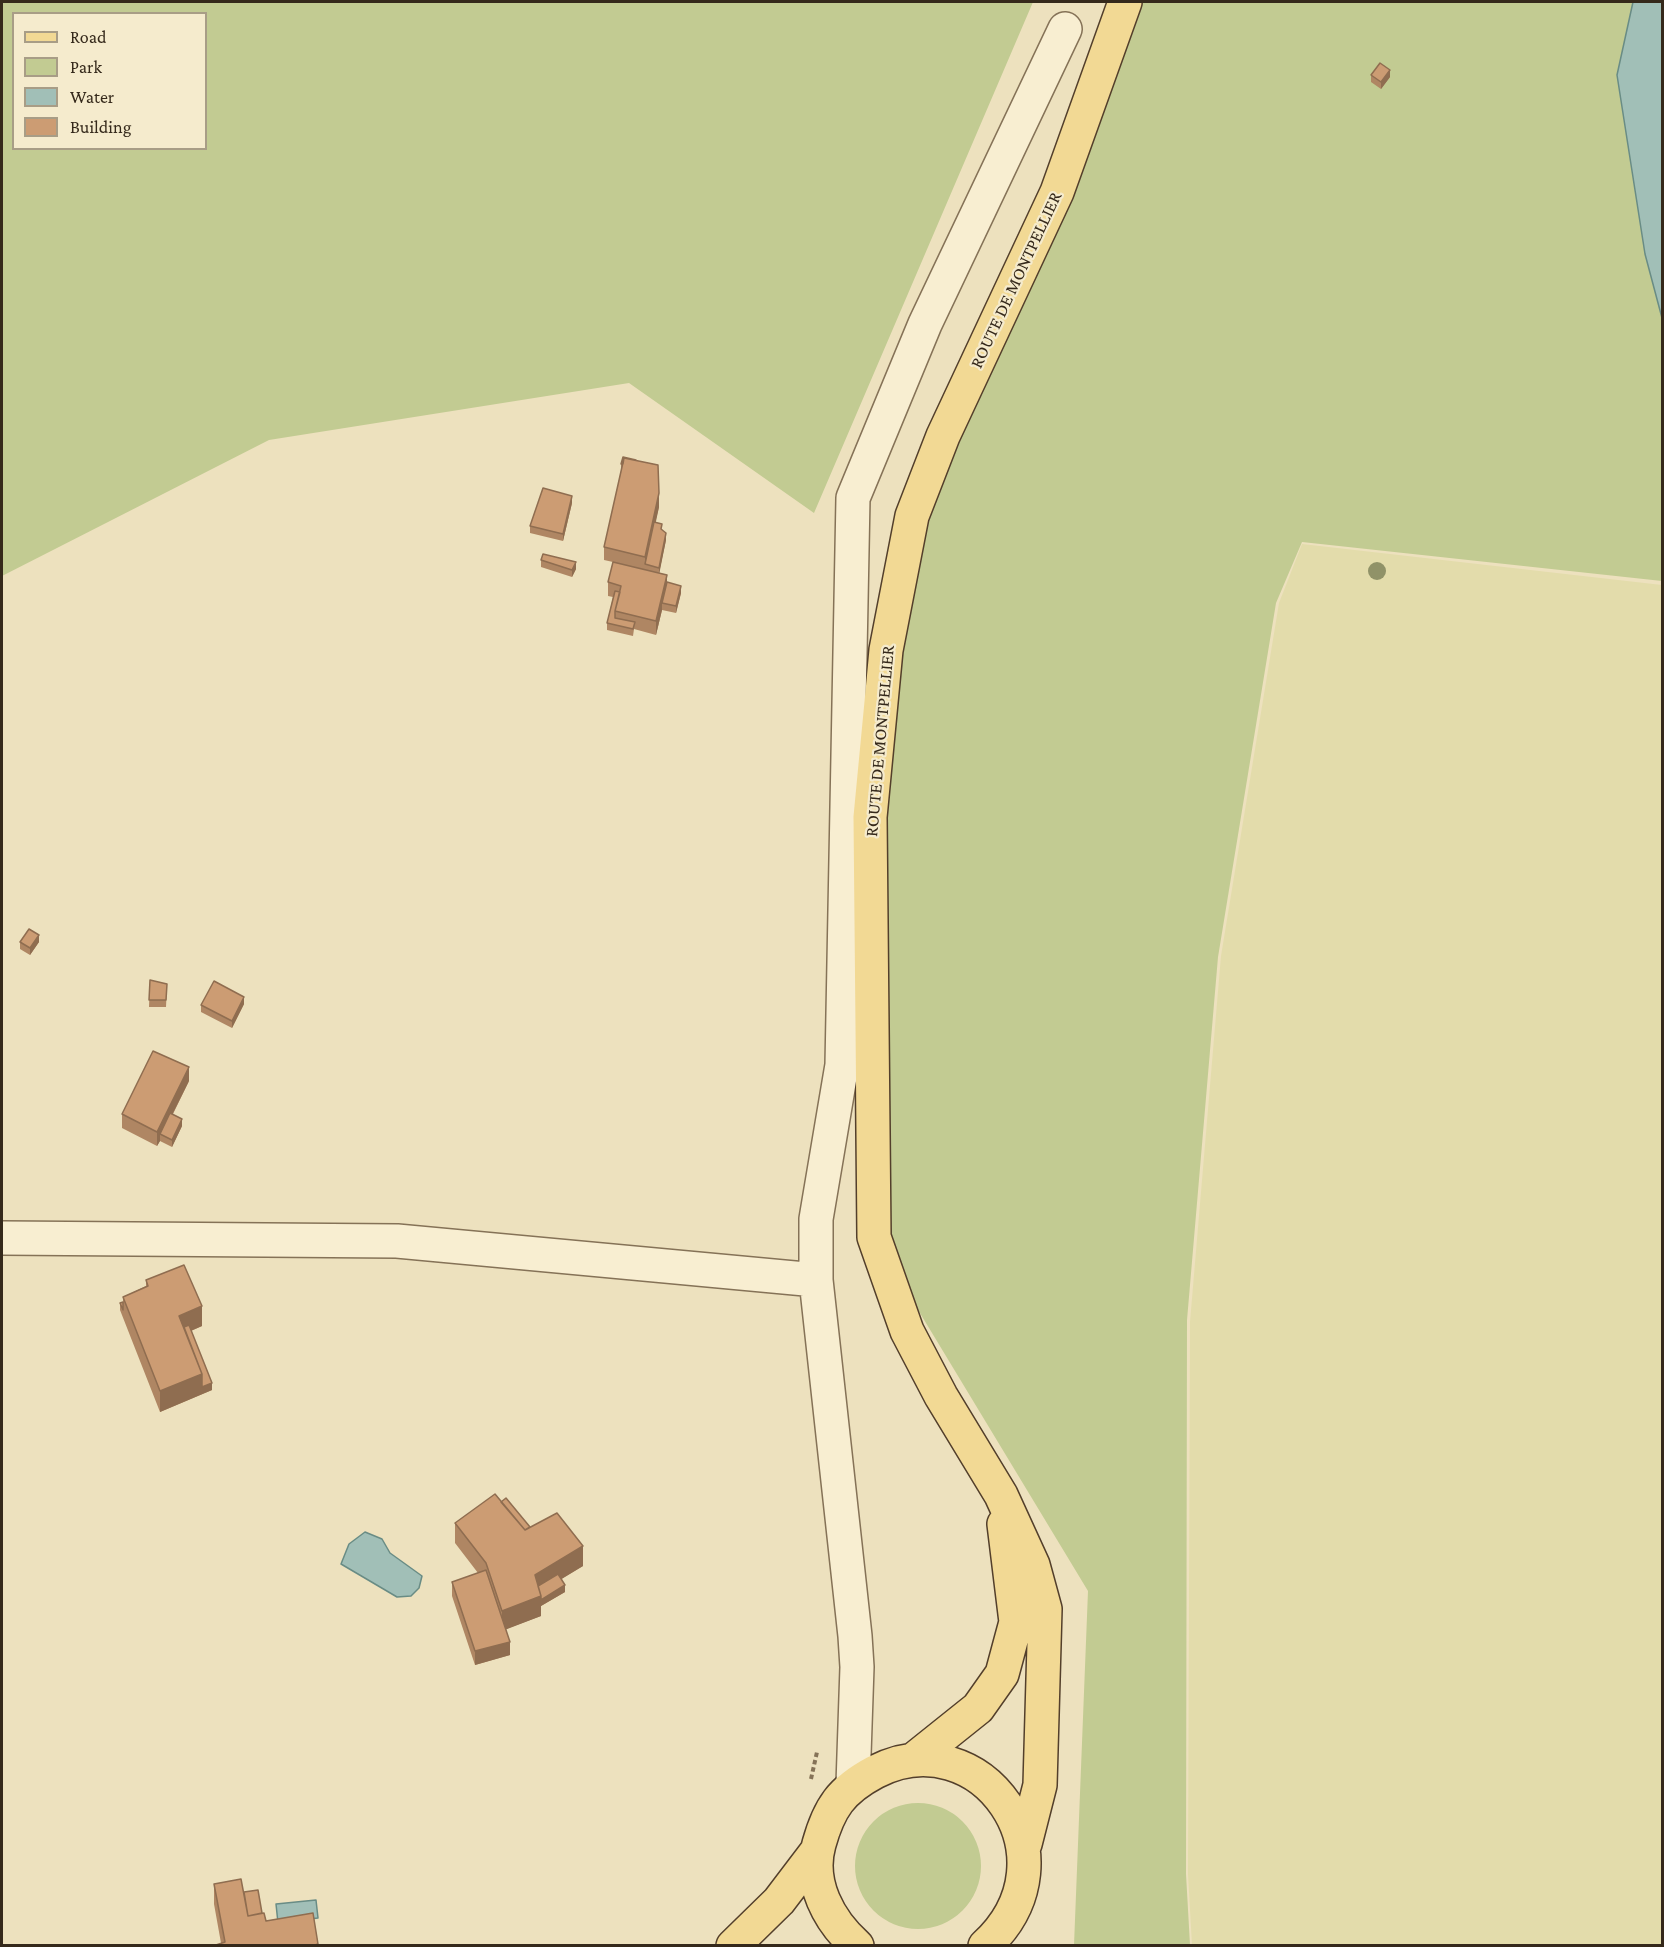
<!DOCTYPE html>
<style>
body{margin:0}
#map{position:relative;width:1664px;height:1947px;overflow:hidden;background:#ede1be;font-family:"Crimson Pro",serif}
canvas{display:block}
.frame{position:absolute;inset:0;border:3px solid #35291b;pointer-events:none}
.legend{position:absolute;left:12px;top:12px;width:195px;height:138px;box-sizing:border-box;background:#f5ebcd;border:2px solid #a89d86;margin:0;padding:8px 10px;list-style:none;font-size:18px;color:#35291b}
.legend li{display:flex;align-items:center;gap:12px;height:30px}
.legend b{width:30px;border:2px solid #a89d86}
</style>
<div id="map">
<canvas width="1664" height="1947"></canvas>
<div class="frame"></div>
<ul class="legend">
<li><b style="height:8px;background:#f2d994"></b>Road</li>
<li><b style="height:16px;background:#c2cb92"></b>Park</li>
<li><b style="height:16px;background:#a1bfb7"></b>Water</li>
<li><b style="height:16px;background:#cc9c73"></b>Building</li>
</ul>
</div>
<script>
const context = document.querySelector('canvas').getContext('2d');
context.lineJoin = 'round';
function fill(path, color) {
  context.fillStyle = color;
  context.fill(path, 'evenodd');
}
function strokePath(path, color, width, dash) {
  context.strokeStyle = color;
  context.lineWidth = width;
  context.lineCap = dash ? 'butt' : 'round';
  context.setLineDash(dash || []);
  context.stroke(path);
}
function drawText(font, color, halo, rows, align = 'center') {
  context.font = font + ' "Crimson Pro",serif';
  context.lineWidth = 4.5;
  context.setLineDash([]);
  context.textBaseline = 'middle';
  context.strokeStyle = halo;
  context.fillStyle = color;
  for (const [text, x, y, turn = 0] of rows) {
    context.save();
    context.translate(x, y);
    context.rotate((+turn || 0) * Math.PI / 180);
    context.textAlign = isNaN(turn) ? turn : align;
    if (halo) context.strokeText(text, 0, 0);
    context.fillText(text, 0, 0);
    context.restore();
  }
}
fill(new Path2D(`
 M1302 544 1662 585V1945H1192L1188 1874 1190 1322 1221 956 1279 603Z`), '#e3dcab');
fill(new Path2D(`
 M2 2H1033L814 513 629 383 269 440 2 576ZM14 14H206V148H14Z
 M1125 2H1662V581L1302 542 1276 603 1218 957 1187 1320 1186 1874 1190 1945H1074L1088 1591 874 1237 870 817 912 516Z
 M855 1866a63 63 0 1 1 126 0a63 63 0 1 1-126 0Z`), '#c2cb92');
const water = new Path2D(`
 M1633 2H1662V318L1645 254 1617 75Z
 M365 1532 382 1539 390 1553 422 1576 419 1588 411 1596 397 1597 341 1564 349 1544Z
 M316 1900 318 1918 278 1923 276 1904Z`);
fill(water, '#a1bfb7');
strokePath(water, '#698c85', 1.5);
const minor = new Path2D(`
 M2 1238 397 1241 816 1280
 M853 1784 857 1667 855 1636 816 1280V1219L842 1065 853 498 925 324 1065 29`);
const major = new Path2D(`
 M913 1760 978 1708 1002 1674 1016 1622 1004 1524
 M1025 1844 1040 1785 1045 1609 1033 1565 1001 1495 941 1396 907 1331 874 1237 870 817 886 650 912 516 943 436 1057 192 1125 2
 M733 1946 779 1901 817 1851
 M857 1946C829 1921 808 1883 819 1844 829 1808 841 1790 875 1772 980 1717 1082 1857 985 1946`);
strokePath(minor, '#857257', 36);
strokePath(major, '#533f2b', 36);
strokePath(new Path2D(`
 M811 1779 817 1752`), '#857257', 4, [4.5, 3]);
strokePath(minor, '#f8eed1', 33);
strokePath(major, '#f2d994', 33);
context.fillStyle = '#909268';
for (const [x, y] of [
 [1377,571]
]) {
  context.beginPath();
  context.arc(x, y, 9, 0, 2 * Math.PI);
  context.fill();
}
fill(new Path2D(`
 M1371 75 1390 77 1381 89 1371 82Z
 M623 457 659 507 655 523 662 529 666 540 659 573 667 582 681 593 676 613 662 610 656 635 634 629 633 636 607 630V623L613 597 608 596V582L613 562 604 560V547L621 471V464Z
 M572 503 563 541 530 533V526Z
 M541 560 576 569 572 577 541 567Z
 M20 942H39L30 955 20 949Z
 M150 980 167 984 166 1007H149Z
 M244 1004 232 1028 201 1012V1005Z
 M189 1081 173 1114 182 1126 172 1147 160 1141 157 1146 122 1128V1114Z
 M146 1280 202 1326 191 1331 212 1390 160 1412 120 1310V1303L123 1302V1297L146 1286Z
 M501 1502 530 1527 583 1566 561 1579 565 1592 541 1606V1616L506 1629 510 1655 475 1665 452 1596V1582L478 1573 455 1543V1523Z
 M214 1884 244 1892 262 1913 266 1921 313 1913 318 1946H213L221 1943 214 1904Z`), '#af8663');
fill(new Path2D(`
 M1390 70V77L1381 89V82Z
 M659 493V507L647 564H645V557Z
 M572 496V503L563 541V534Z
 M666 533V540L659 575V568Z
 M576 562V569L572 577V570Z
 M667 575V589L662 603V610L656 635V621Z
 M681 586V593L676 613V606Z
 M39 935V942L30 955V948Z
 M244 997V1004L232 1028V1021Z
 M189 1067V1081L162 1135 160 1134V1141L157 1146V1132Z
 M182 1119V1126L172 1147V1140Z
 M202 1306V1326L181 1335 179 1316Z
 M202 1374 212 1383V1390L160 1412V1391Z
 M583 1546V1566L537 1594 535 1575Z
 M565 1585V1592L541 1606V1616L502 1631V1611Z
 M510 1642V1655L475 1665V1651Z`), '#8f6d50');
const building = new Path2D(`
 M1380 63 1390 70 1381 82 1371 75Z
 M623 457 636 460 624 458 623 464H621Z
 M624 458 658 465 659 493 645 557 604 547Z
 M543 488 572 496 563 534 530 526Z
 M654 522 662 524 661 529 666 533 659 568 645 564Z
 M543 554 576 562 572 570 541 560Z
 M613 562 667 575 656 621 615 611 621 586 608 582Z
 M667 582 681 586 676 606 662 603Z
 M615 591 620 592 615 611V618L635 622 633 629 607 623Z
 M29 929 39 935 30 948 20 942Z
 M150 980 167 984 166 1000H149Z
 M214 981 244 997 232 1021 201 1005Z
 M153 1051 189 1067 157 1132 122 1114Z
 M170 1113 182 1119 172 1140 160 1134Z
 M184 1265 202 1306 179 1316 202 1374 160 1391 123 1297 148 1286 146 1280Z
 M123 1302V1310L120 1303Z
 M189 1325 212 1383 202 1387V1374L184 1327Z
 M495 1494 525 1530 557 1513 583 1546 535 1575 541 1596 502 1611 486 1563 455 1523Z
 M506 1498 530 1527 525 1530 501 1502Z
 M486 1570 510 1642 475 1651 452 1582Z
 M558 1574 565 1585 541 1600V1596L538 1586Z
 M241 1879 248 1916 264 1913 266 1921 313 1913 318 1944 312 1946H213L225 1942 214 1884Z
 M258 1890 262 1913 248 1916 244 1892Z`);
fill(building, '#cc9c73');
strokePath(building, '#8f6d50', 1.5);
drawText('18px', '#35291b', '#f5ebcd', [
 ["ROUTE DE MONTPELLIER",1016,280,-65],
 ["ROUTE DE MONTPELLIER",880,741,-85]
]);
</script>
